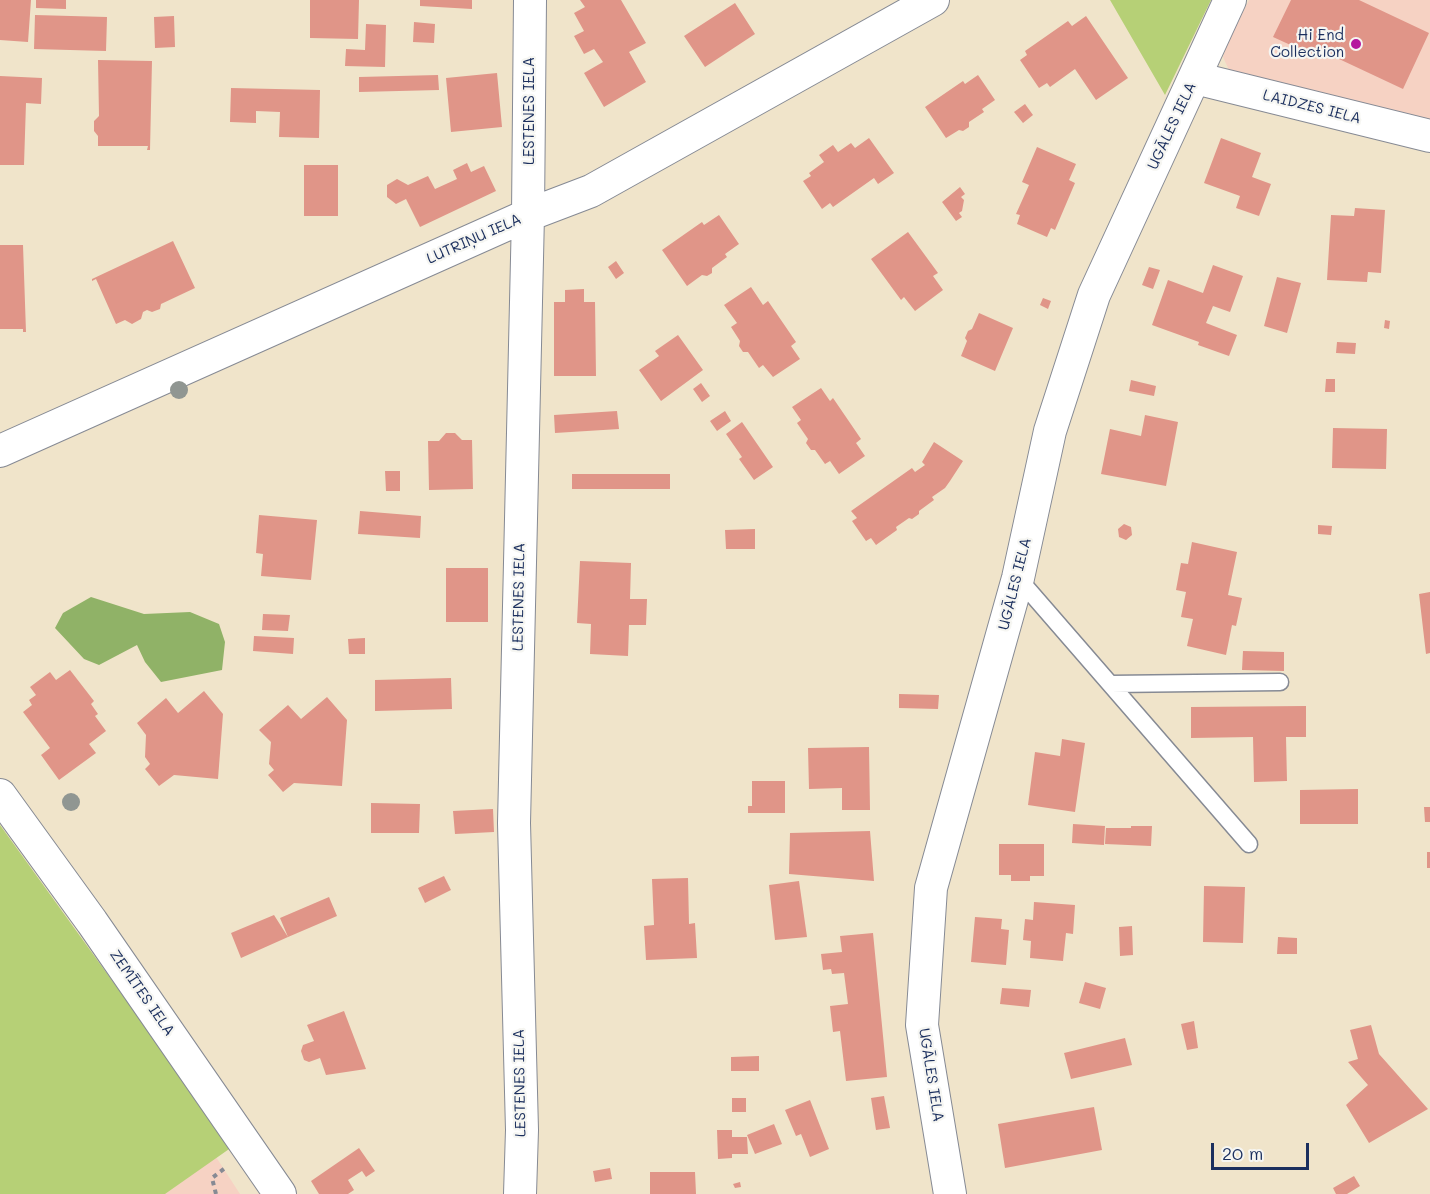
<!DOCTYPE html>
<meta charset="utf-8">
<style>
body{margin:0}
#map{position:relative;width:1430px;height:1194px;overflow:hidden;background:#f0e4ca;font-family:Mali,sans-serif}
canvas{display:block}
.scale{position:absolute;left:1211px;top:1143px;width:98px;height:27px;box-sizing:border-box;border:3px solid #1b2f5e;border-top:0;padding-left:8px;font-size:18px;line-height:21px;white-space:nowrap;color:#1b2f5e;-webkit-text-stroke:4px #f6f6f2;paint-order:stroke}
</style>
<div id="map">
<canvas width="1430" height="1194"></canvas>
<div class="scale">20 m</div>
</div>
<script>
const context = document.querySelector('canvas').getContext('2d');
context.lineJoin = 'round';
function fill(path, color) {
  context.fillStyle = color;
  context.fill(path, 'evenodd');
}
function strokePath(path, color, width, dash) {
  context.strokeStyle = color;
  context.lineWidth = width;
  context.lineCap = dash ? 'butt' : 'round';
  context.setLineDash(dash || []);
  context.stroke(path);
}
function drawText(font, color, halo, rows, align = 'center') {
  context.font = font + ' Mali,sans-serif';
  context.lineWidth = 4.5;
  context.setLineDash([]);
  context.textBaseline = 'middle';
  context.strokeStyle = halo;
  context.fillStyle = color;
  for (const [text, x, y, turn = 0] of rows) {
    context.save();
    context.translate(x, y);
    context.rotate((+turn || 0) * Math.PI / 180);
    context.textAlign = isNaN(turn) ? turn : align;
    if (halo) context.strokeText(text, 0, 0);
    context.fillText(text, 0, 0);
    context.restore();
  }
}
fill(new Path2D(`
 M1249 0H1430V128L1229 70 1223 57 1227 44Z
 M216 1157 240 1194H165Z`), '#f6d2c3');
fill(new Path2D(`
 M1110 0H1211L1165 95Z
 M0 825 232 1147 165 1194H0Z`), '#b6d076');
fill(new Path2D(`
 M91 597 144 614 190 612 219 624 225 642 222 670 161 682 145 662 137 645 99 665 84 659 55 628 63 613Z`), '#90b267');
fill(new Path2D(`
 M0 0H31L28 42 0 40Z
 M36 0H66V9L36 8Z
 M310 0H359L358 39 310 38Z
 M420 0H472V9L420 6Z
 M580 0H621L646 43 629 52 646 82 604 107 584 73 603 62 594 49 584 54 574 36 584 31 574 13 585 7Z
 M1291 0H1359L1429 33 1403 89 1322 51 1319 58 1273 37Z
 M735 3 755 34 705 67 684 36Z
 M35 15 107 17 106 51 34 49Z
 M174 16 175 47 155 48 154 17Z
 M1086 16 1128 78 1096 100 1075 69 1050 87 1047 83 1039 88 1020 60 1027 55 1025 51 1068 21 1072 26Z
 M414 22 435 24 434 43 413 42Z
 M366 24 386 25 385 67 345 66 346 49 365 50Z
 M98 60 152 61 150 150H147L148 146H98V136L94 131V121L99 116Z
 M497 73 502 127 451 132 446 78Z
 M438 75 439 90 359 92V77Z
 M978 75 995 100 982 109 984 112 969 122V127L963 131 959 130 946 138 925 107 963 81 965 84Z
 M0 76 42 78 41 104 26 103 24 165H0Z
 M231 88 320 90 319 138 279 137 280 112 256 111V123L230 122Z
 M1025 104 1033 115 1023 123 1014 112Z
 M869 138 894 173 878 184 874 178 833 207 830 203 822 209 803 181 811 176 809 173 824 162 819 155 833 145 838 152 851 143 855 148Z
 M1221 138 1261 153 1252 177 1271 184 1259 216 1236 208 1240 196 1204 183Z
 M1037 147 1076 164 1069 180 1075 183 1055 230 1051 228 1047 237 1017 224 1020 215 1016 214 1029 185 1022 182Z
 M467 163 471 172 484 166 496 191 420 227 406 199 396 204 387 197V185L397 179 408 185 428 176 435 189 457 179 453 170Z
 M304 165H338V216H304Z
 M960 187 965 194 961 197 964 200 962 211 959 213 962 217 956 221 942 202Z
 M1355 208 1385 210 1381 273 1368 272 1367 282 1327 280 1331 215 1354 216Z
 M719 215 739 244 725 254 727 257 712 268V273L707 276 702 275 687 286 662 250 702 222 704 225Z
 M908 232 938 273 933 276 943 290 915 311 904 297 901 300 871 259Z
 M173 241 195 288 161 304 160 309 152 312 147 310 143 312 141 319 132 324 125 320 116 324 96 279 92 281V279Z
 M0 245H23L26 332H23V329H0Z
 M616 261 624 273 616 279 608 267Z
 M1213 265 1243 276 1230 312 1213 306 1206 323 1237 335 1229 356 1198 345 1199 342 1152 325 1168 280 1203 293Z
 M1149 267 1160 270 1153 289 1142 285Z
 M1277 277 1301 283 1287 333 1264 326Z
 M751 287 763 305 768 301 796 342 791 346 800 359 773 377 763 365 759 368 748 352H743L739 346 740 341 731 327 737 323 724 305Z
 M584 289V302H595L596 376H554V302H565V290Z
 M1043 298 1051 301 1048 309 1040 305Z
 M979 313 1013 328 995 371 961 356 967 341 965 338 968 331 972 329Z
 M1385 320 1390 321 1389 329 1384 328Z
 M678 335 703 370 661 401 639 370 659 356 655 351Z
 M1337 342 1356 343 1355 354 1336 353Z
 M1326 379H1335V392H1325Z
 M1131 380 1156 386 1154 396 1129 391Z
 M701 383 710 396 702 402 693 389Z
 M821 388 830 401 833 398 861 439 856 443 865 456 839 474 830 461 825 464 815 450H811L806 443 808 439 797 423 801 420 792 407Z
 M617 411 619 429 555 433 554 415Z
 M725 411 731 421 717 431 710 421Z
 M1145 415 1178 422 1166 486 1101 474 1110 429 1141 436Z
 M742 422 773 467 754 480 739 459 742 457 726 434Z
 M1333 428 1387 429 1386 469 1332 468Z
 M446 433H455L462 440H472L473 489 429 490 428 441H439Z
 M934 442 963 461 950 481 945 488 932 497 934 500 919 511V514L912 519 909 518 896 527 897 530 876 545 871 538 866 541 852 521 857 518 851 511 912 468 915 472 925 465 922 462Z
 M385 471H400V491H386Z
 M572 474H670V489H572Z
 M360 511 421 516 420 538 358 534Z
 M259 515 317 520 311 580 261 576 263 554 256 553Z
 M1124 524 1131 527 1132 535 1126 540 1119 537 1118 529Z
 M1318 525 1332 526 1331 535 1318 534Z
 M755 529V549H726L725 530Z
 M1192 542 1237 552 1228 595 1242 598 1236 626 1232 625 1226 655 1187 646 1193 619 1181 617 1186 592 1176 590 1181 563 1188 564Z
 M580 561 631 563 630 599H647L646 625H629L628 656 590 654 591 624 577 623Z
 M446 568H488V622H446Z
 M1430 592V653L1426 654 1419 594Z
 M263 614 290 615 288 631 262 630Z
 M254 636 294 638 293 654 253 651Z
 M365 638V654H349L348 639Z
 M1243 651 1284 652V671L1242 670Z
 M70 670 94 701 91 704 98 714 95 716 106 731 89 744 96 753 59 780 41 755 50 748 23 712 32 705 29 700 36 695 30 687 50 672 56 680Z
 M451 678 452 709 375 711V680Z
 M204 691 223 714 218 779 174 775 159 786 145 769 150 764 145 757 146 735 137 723 166 698 178 713Z
 M899 694 939 695 938 709 899 708Z
 M327 697 347 720 342 786 294 783 283 792 268 775 274 770 269 764 271 742 259 730 288 705 301 719Z
 M1306 706V737H1286L1287 781 1254 782 1253 737 1191 738V707Z
 M1062 739 1085 743 1075 812 1028 805 1035 752 1060 756Z
 M869 747 870 810H842V788L809 789 808 748Z
 M752 781H785V813H748V806H752Z
 M1358 789V824H1300V790Z
 M371 803 420 804 419 833H371Z
 M1424 807H1430V822H1425Z
 M493 809 494 832 455 834 453 811Z
 M1073 824 1105 826 1104 845 1072 843Z
 M1131 826H1152L1151 846 1105 844 1106 828H1131Z
 M870 831 874 881 789 874 790 833Z
 M999 844H1044V876H1030V881H1011V875H999Z
 M1427 852H1430V868H1427Z
 M444 876 451 890 425 903 418 888Z
 M688 878 689 924 695 923 697 958 646 960 644 926 654 925 652 879Z
 M799 881 807 937 775 940 769 885Z
 M1204 886 1245 887 1243 943 1203 942Z
 M329 897 337 916 288 937 280 918Z
 M1034 902 1075 905 1073 934 1066 933 1063 961 1030 958 1031 941 1023 940 1025 919 1033 920Z
 M274 915 288 937 241 958 231 933Z
 M975 917 1002 919 1001 929 1009 930 1006 965 971 962Z
 M1132 926 1133 955 1120 956 1119 927Z
 M873 933 887 1077 846 1081 840 1031 833 1032 830 1006 848 1004 844 973 832 974 831 969 823 970 821 954 842 952 840 936Z
 M1278 937 1297 938V954H1277Z
 M1085 982 1106 988 1100 1009 1079 1003Z
 M1002 988 1031 990 1029 1007 1000 1004Z
 M344 1011 366 1069 326 1075 320 1058 309 1062 304 1060 301 1051 303 1045 314 1041 307 1025Z
 M1194 1021 1198 1048 1187 1050 1181 1024Z
 M1371 1025 1379 1054 1428 1109 1369 1143 1346 1105 1368 1085 1348 1062 1358 1059 1350 1030Z
 M1125 1038 1132 1065 1071 1079 1064 1053Z
 M759 1056V1071H731V1057Z
 M884 1096 890 1128 876 1130 871 1098Z
 M732 1098H746V1112H732Z
 M810 1100 829 1149 810 1157 801 1134 796 1136 785 1110Z
 M1094 1107 1102 1150 1005 1168 998 1124Z
 M774 1124 782 1144 755 1154 747 1135Z
 M717 1130H732V1137H747L748 1154H732V1158L718 1159Z
 M359 1148 375 1171 366 1177 362 1171 348 1180 354 1190 348 1194H319L311 1181Z
 M610 1168 612 1179 595 1182 593 1171Z
 M650 1172H695L696 1194H650Z
 M1354 1176 1360 1186 1347 1194H1336L1333 1188Z
 M740 1182 741 1187 735 1188 733 1184Z`), '#e09588');
const lane = new Path2D(`
 M1018 578 1249 844
 M1111 684 1280 682`);
const street = new Path2D(`
 M1195 78 1430 136
 M0 451 528 215 591 191 933 0
 M0 795 92 922 280 1194
 M520 1194 522 1130 514 823 528 215 530 0
 M950 1194 922 1025 931 888 1018 578 1050 431 1094 295 1230 0`);
strokePath(lane, '#868a94', 19);
strokePath(street, '#868a94', 34);
strokePath(new Path2D(`
 M216 1194 212 1178 225 1168`), '#868a94', 4, [4.5, 4.5]);
strokePath(lane, '#fff', 16);
strokePath(street, '#fff', 32);
context.fillStyle = '#909692';
for (const [x, y] of [
 [179,390],
 [71,802]
]) {
  context.beginPath();
  context.arc(x, y, 9, 0, 2 * Math.PI);
  context.fill();
}
for (const [x, y, r, color] of [
 [1356,44,6,"#b5179e"]
]) {
  const dot = new Path2D();
  dot.arc(x, y, r, 0, 2 * Math.PI);
  context.fillStyle = color;
  context.fill(dot);
  strokePath(dot, '#f6f6f2', 2);
}
drawText('15px', '#1b2f5e', '#f6f6f2', [
 ["Hi End",1344,35],
 ["Collection",1344,52]
], 'right');
drawText('15px', '#1b2f5e', '#f6f6f2', [
 ["LAIDZES IELA",1312,107,14],
 ["LESTENES IELA",529,111,-90],
 ["UGĀLES IELA",1172,126,-65],
 ["LUTRIŅU IELA",474,239,-24],
 ["UGĀLES IELA",1015,584,-76],
 ["LESTENES IELA",519,597,-89],
 ["ZEMĪTES IELA",142,993,55],
 ["UGĀLES IELA",931,1075,81],
 ["LESTENES IELA",520,1083,-91]
]);
</script>
